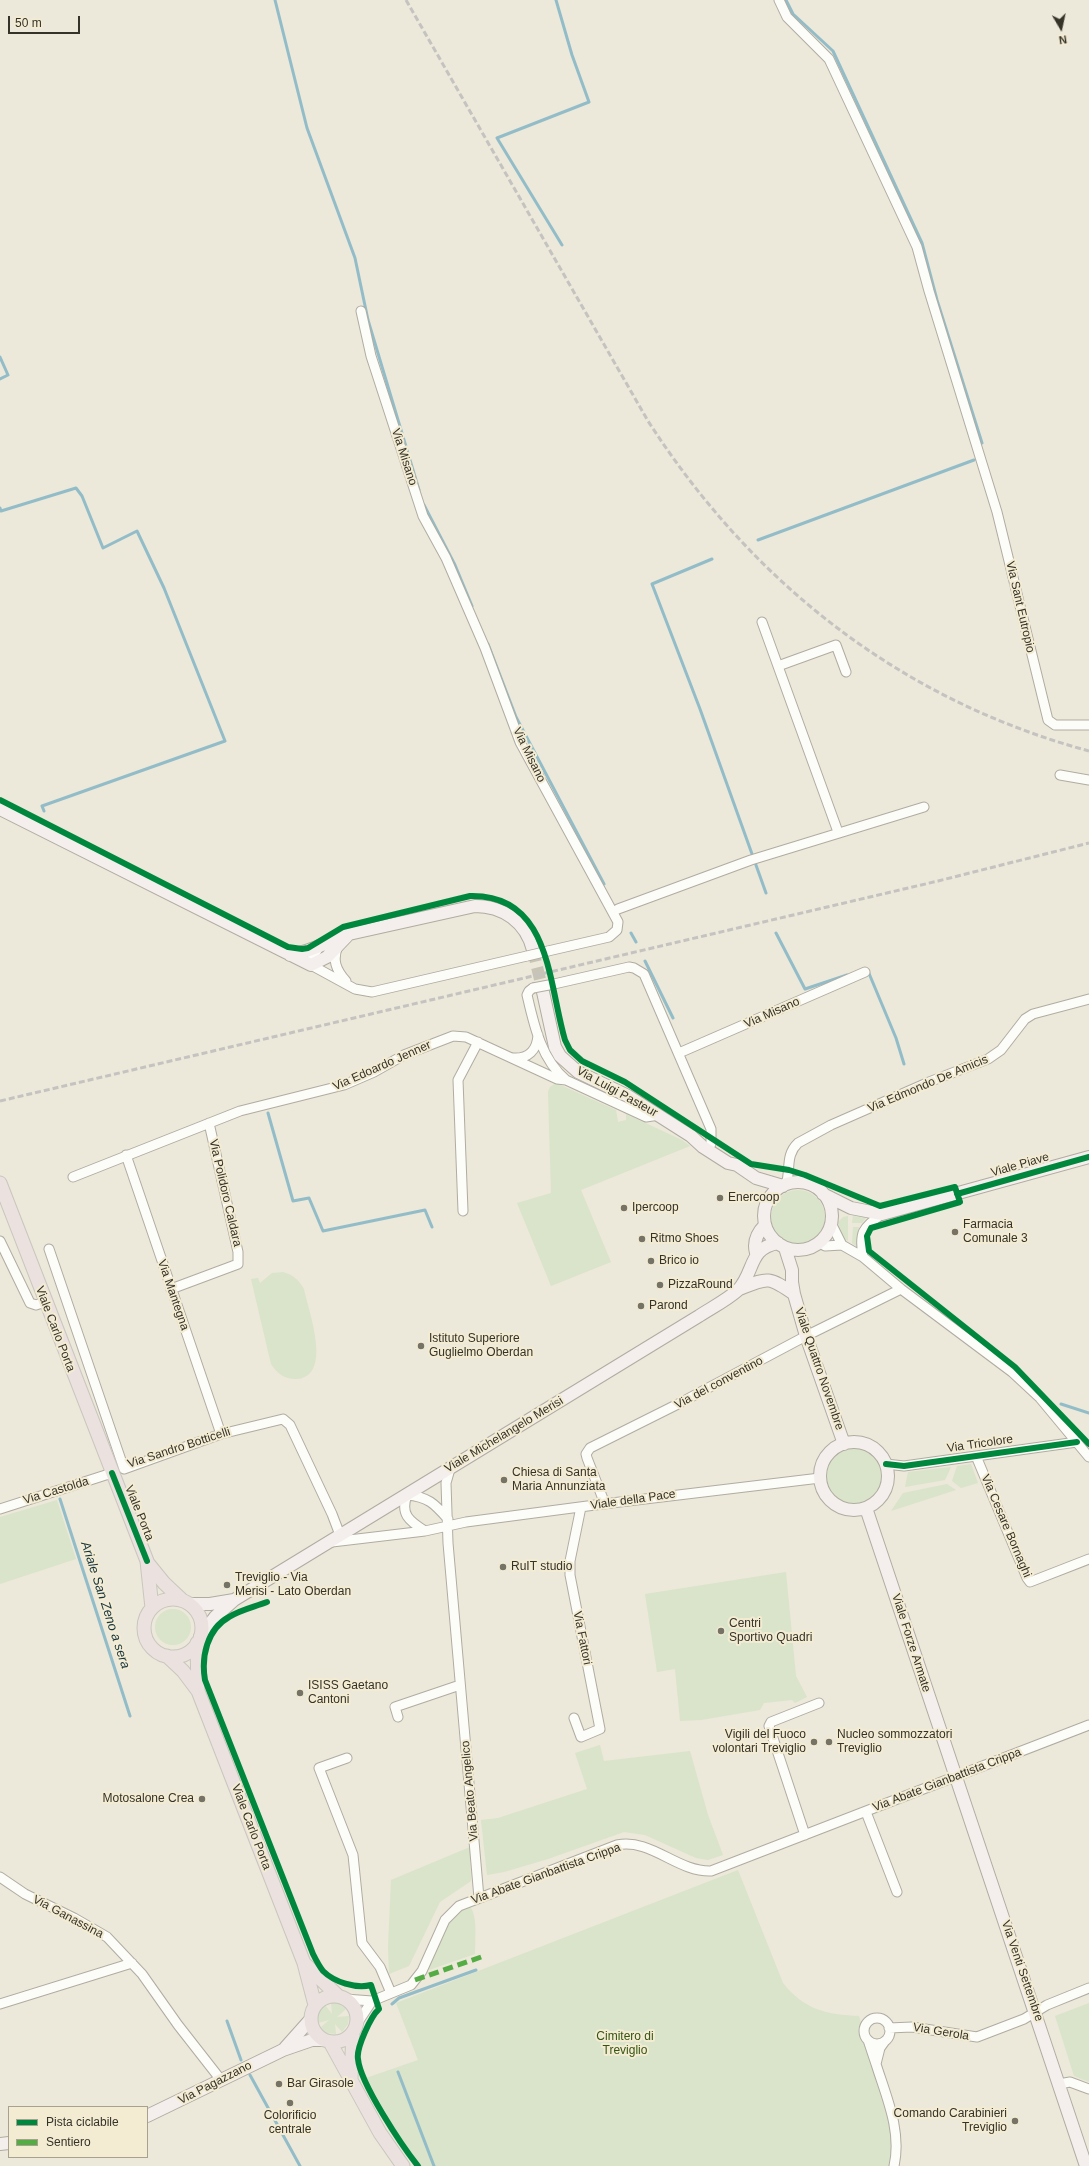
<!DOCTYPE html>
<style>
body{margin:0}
#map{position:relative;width:1089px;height:2166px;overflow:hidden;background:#ece8da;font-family:Helvetica,sans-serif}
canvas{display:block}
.legend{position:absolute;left:8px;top:2106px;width:140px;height:52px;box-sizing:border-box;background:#f3ecd3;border:1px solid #a7a28f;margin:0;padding:5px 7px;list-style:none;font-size:12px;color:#353228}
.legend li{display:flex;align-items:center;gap:8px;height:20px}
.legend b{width:20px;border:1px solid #a7a28f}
.north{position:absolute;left:1041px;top:8px;width:40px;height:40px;-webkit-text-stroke:3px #f3ecd3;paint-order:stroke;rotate:171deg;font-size:11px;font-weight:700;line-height:16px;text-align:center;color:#353228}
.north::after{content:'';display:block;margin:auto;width:14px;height:18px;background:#353228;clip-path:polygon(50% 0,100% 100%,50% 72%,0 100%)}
.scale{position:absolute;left:8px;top:16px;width:72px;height:18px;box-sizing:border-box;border:2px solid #353228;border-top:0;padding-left:5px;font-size:12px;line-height:14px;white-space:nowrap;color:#353228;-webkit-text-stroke:3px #f3ecd3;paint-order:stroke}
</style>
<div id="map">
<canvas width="1089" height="2166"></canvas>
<ul class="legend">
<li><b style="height:5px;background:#00873e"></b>Pista ciclabile</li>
<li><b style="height:5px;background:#54ac44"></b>Sentiero</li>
</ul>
<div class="north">N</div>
<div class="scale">50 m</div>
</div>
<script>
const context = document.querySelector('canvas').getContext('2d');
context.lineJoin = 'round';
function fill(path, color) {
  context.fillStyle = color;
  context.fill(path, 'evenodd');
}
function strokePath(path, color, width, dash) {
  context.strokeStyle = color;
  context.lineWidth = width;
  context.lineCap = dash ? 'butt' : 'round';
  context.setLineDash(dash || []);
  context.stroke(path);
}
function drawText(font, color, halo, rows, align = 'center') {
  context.font = font + ' Helvetica,sans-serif';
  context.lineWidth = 4;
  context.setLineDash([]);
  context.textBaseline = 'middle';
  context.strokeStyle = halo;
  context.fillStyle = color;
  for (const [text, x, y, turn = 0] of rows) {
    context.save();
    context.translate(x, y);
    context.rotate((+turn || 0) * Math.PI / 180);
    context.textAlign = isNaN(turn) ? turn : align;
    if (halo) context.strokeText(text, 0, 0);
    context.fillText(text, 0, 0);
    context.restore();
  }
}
fill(new Path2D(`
 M556 1083 616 1110 618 1122 626 1120V1114L682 1140 690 1146 581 1190 611 1262 551 1286 517 1203 551 1193 548 1092 550 1087Z
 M771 1217a27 27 0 1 1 54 0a27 27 0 1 1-54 0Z
 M848 1216V1241C840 1237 839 1231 838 1222L843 1217Z
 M853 1216 866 1218 862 1223H852Z
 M853 1227H859L857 1247 852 1243Z
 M283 1272C293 1275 298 1279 304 1289 308 1310 334 1377 296 1379 284 1379 277 1373 271 1364L251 1279 258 1278 260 1283 272 1273Z
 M826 1476a28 28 0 1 1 56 0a28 28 0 1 1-56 0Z
 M971 1464 978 1483 961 1488 952 1481 957 1466Z
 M951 1467 945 1480 905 1487 908 1472Z
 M947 1484 956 1490 891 1511 903 1493Z
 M57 1500 76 1559 0 1584V1517Z
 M786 1572 796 1676 807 1697 795 1703 792 1700 764 1703 760 1710 701 1720 680 1721 675 1669 657 1672 645 1594Z
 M155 1627a18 18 0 1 1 36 0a18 18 0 1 1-36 0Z
 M600 1745 604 1761 690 1751 708 1815 723 1855 708 1860 696 1858 645 1835 624 1832 548 1859 504 1872 487 1875 481 1820 498 1818 587 1789 575 1753Z
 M470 1847 471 1881 440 1902 409 1966 389 1974 388 1947 391 1880Z
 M738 1870 783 1983C803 2009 827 2015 859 2016L890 2124 893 2145 890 2166H421L395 2129 366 2078 418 2060 396 2003Z
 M469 1906C478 1913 475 1942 475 1954L426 1971 451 1915Z
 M331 2003H338L346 2009 337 2017 349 2016 348 2024 342 2032 335 2024 336 2034 325 2033 320 2028 329 2020 318 2023V2013L325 2005 332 2014Z
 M1089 2003V2082L1074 2076 1055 2016Z`), '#d9e4ca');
strokePath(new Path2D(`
 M275 0 307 128 355 258 368 320 419 490
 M556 0 572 55 589 102 497 138 562 245
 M786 0 793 14 833 51 922 243 937 300 982 443
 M0 357 8 375 0 379
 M424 505 455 565 472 606
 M0 508 1 511 76 488 82 496 103 548 137 531 164 588 225 741 42 806 44 811
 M758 540 974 460
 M712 559 652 584 700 709 766 893
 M488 644 516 717 604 884
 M631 933 636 942
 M776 933 805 989 847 975
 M645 961 673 1018
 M868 971 896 1038 904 1064
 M268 1113 293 1201 309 1198 323 1231 425 1210 432 1227
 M1061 1404 1089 1413
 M60 1499 130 1716
 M392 2004 399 1998 476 1970
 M227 2021 241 2060
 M398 2072 434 2166
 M250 2075 300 2166`), '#92bdc8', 3);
strokePath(new Path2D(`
 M533 950 543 992`), '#c7c4b6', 12, [12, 6]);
const street = new Path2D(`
 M779 0 787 17 829 59 917 247 929 291 997 512 1048 720 1055 725H1089
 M361 311 371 356 423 516 446 558 485 648 520 742 618 922 617 930 609 937 548 951
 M762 622 838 832
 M778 666 836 645 846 672
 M1060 775 1089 780
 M618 909 751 860 924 807
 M338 946C332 960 336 970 346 981
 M319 947 312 958 311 965 355 989 372 992 527 956
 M554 984 629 967 634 968 644 974 711 1129V1144
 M533 988 529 991 527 995C534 1025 541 1059 566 1080L646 1117 659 1115
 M679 1053 865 972
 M513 1058C528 1059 537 1050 538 1035
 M126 1155 221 1434
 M73 1177 240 1111 344 1085 374 1072 404 1055 453 1036 466 1037 557 1079 566 1080
 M786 1185C791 1170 785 1155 798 1143L831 1125 929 1082 988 1059 1001 1050 1025 1019 1033 1014 1089 999
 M463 1211 458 1080 478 1042
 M831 1223 842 1245 863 1257 901 1289 1012 1372 1040 1398 1089 1457
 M0 1241 30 1303 36 1305 45 1302
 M820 1243 825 1246 842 1245
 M49 1249 124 1469 221 1434 283 1419 290 1425 332 1514 340 1535
 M863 1257C859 1232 862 1229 882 1214
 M171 1289 238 1264V1252L209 1123
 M976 1456 1027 1578 1030 1582 1089 1559
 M886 1464 904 1466 1077 1442
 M450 1469 446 1483 448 1543 479 1898
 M605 1504 587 1458 586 1454 590 1448 678 1404 806 1336 901 1289
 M0 1509 112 1473
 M425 1531C409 1521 400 1514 407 1495 428 1497 434 1503 448 1519
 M332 1542 425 1531 466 1522 595 1505 820 1478
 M398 1717 395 1707 460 1685
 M574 1718 581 1737 600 1729 570 1575V1561L581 1507
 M347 1758 319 1768 353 1855 362 1943 380 1967 391 1993
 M866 1812 897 1892
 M805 1835 769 1726 771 1722 819 1703
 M0 1877 25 1894 74 1918 107 1937 142 1974 178 2025 221 2080
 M345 1999 372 2001 411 1985 422 1971 445 1920 459 1906 617 1845C651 1838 677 1872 711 1871L1089 1725
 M0 2004 132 1963
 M864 2031a13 13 0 1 1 26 0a13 13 0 1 1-26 0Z
 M356 2025 372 2001
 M889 2028 912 2027 977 2037 1024 2019 1047 2005 1089 1988
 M868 2040 876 2064 880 2048 885 2041
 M876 2064C886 2096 902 2131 894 2166
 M1059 2084 1070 2082 1089 2089`);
const secondary = new Path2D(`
 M0 809 311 965 327 957 349 934
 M290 955C312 952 328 941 349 934L475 906C503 906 526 922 533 950
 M543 992 555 1047 560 1056 578 1072 628 1096 691 1136 703 1147 728 1163 737 1165 756 1178 783 1186
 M764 1216a34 34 0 1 1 68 0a34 34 0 1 1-68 0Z
 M823 1194 851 1208 882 1214 1089 1157
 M785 1248 792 1270V1282L794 1294 806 1336 844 1444
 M756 1253C753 1242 757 1233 765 1225
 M737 1290C767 1278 767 1275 794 1294
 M820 1476a34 34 0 1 1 68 0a34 34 0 1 1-68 0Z
 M866 1508 1086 2166
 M189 1604H210L234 1600
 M200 1637 215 1617 234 1600 699 1316C711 1308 727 1300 738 1290 755 1272 748 1248 778 1243
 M285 2048 310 2020
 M147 2116 283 2050 312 2040H323
 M0 2144 9 2143`);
const primary = new Path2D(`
 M0 1183 147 1561 152 1608
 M147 1562 164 1583 182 1600
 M144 1628a29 29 0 1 1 58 0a29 29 0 1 1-58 0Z
 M197 1643 198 1691
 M167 1656 183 1671 198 1691 304 1963 315 2005
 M304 1963 338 1996
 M311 2019a23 23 0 1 1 46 0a23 23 0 1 1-46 0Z
 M330 2042 380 2133 403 2166
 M351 2078 353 2032`);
strokePath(street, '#b0aca1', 11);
strokePath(secondary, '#b0aca1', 14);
strokePath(primary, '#c8c6be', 15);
strokePath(street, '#fcfcf9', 9);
strokePath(secondary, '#f4efec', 12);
strokePath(primary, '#ebe1de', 13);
strokePath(new Path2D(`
 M406 0 648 421C753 584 901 700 1089 751
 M0 1101 938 881 1089 843`), '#c5c3c0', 3, [6, 3]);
const streetBridge = new Path2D(`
 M527 956 548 951
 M533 988 554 984`);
strokePath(streetBridge, '#b0aca1', 11, []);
strokePath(streetBridge, '#fcfcf9', 9);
strokePath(new Path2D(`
 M415 1980 484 1956`), '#54ac44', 5, [10, 5]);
strokePath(new Path2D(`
 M0 800 288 947 302 949 308 948 343 927 470 896C551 894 548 983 565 1040L570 1050 582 1061 625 1082 751 1164 789 1170 805 1175 880 1206 955 1187 960 1202 871 1228 867 1236 869 1251 1015 1367 1089 1444
 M957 1194 1089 1157
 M886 1464 904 1466 1077 1442
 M112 1473 147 1561
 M267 1602C254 1607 240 1610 229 1617 207 1629 201 1657 205 1680L313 1954C316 1960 319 1966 323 1971 334 1982 356 1989 371 1985L379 2009C371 2016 356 2048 358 2059 360 2083 402 2146 418 2166`), '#00873e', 6);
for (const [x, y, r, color] of [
 [720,1198,4,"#757266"],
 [624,1208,4,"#757266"],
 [955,1232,4,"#757266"],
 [642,1239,4,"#757266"],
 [651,1261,4,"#757266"],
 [660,1285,4,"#757266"],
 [641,1306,4,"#757266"],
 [421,1346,4,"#757266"],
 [504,1480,4,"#757266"],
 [503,1567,4,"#757266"],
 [227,1585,4,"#757266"],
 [721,1631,4,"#757266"],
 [300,1693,4,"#757266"],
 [814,1742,4,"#757266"],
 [829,1742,4,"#757266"],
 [202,1799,4,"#757266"],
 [279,2084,4,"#757266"],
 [290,2103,4,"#757266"],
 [1015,2121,4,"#757266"]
]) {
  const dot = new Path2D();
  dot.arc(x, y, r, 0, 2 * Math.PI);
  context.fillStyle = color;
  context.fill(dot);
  strokePath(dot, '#f3ecd3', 1.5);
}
drawText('12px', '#353228', '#f3ecd3', [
 ["Via Misano",404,457,72],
 ["Via Sant Eutropio",1020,607,77],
 ["Via Misano",529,755,64],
 ["Via Misano",772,1013,-24],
 ["Via Edoardo Jenner",382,1066,-24],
 ["Via Edmondo De Amicis",928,1084,-23],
 ["Via Luigi Pasteur",617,1092,29],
 ["Viale Piave",1020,1165,-16],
 ["Via Polidoro Caldara",225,1193,77],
 ["Via Mantegna",173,1295,71],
 ["Viale Carlo Porta",55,1329,69],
 ["Viale Quattro Novembre",819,1369,71],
 ["Via del conventino",719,1383,-28],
 ["Viale Michelangelo Merisi",504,1435,-31],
 ["Via Tricolore",980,1444,-8],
 ["Via Sandro Botticelli",179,1448,-18],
 ["Via Castolda",56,1491,-17],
 ["Viale della Pace",633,1500,-8],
 ["Viale Porta",139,1513,68],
 ["Via Cesare Bornaghi",1006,1526,67],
 ["Via Fattori",582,1638,79],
 ["Viale Forze Armate",911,1643,72],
 ["Via Abate Gianbattista Crippa",947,1780,-21],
 ["Via Beato Angelico",470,1791,-95],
 ["Viale Carlo Porta",251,1827,69],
 ["Via Abate Gianbattista Crippa",546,1874,-20],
 ["Via Ganassina",68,1917,28],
 ["Via Venti Settembre",1022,1971,71],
 ["Via Gerola",941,2032,9],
 ["Via Pagazzano",215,2083,-27]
]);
drawText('12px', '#353228', '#f3ecd3', [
 ["Enercoop",728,1198],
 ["Ipercoop",632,1208],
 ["Farmacia",963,1225],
 ["Comunale 3",963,1239],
 ["Ritmo Shoes",650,1239],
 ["Brico io",659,1261],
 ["PizzaRound",668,1285],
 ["Parond",649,1306],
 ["Istituto Superiore",429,1339],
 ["Guglielmo Oberdan",429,1353],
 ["Chiesa di Santa",512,1473],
 ["Maria Annunziata",512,1487],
 ["RuIT studio",511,1567],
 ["Treviglio - Via",235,1578],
 ["Merisi - Lato Oberdan",235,1592],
 ["Centri",729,1624],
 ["Sportivo Quadri",729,1638],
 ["ISISS Gaetano",308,1686],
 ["Cantoni",308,1700],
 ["Vigili del Fuoco",806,1735,"right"],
 ["volontari Treviglio",806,1749,"right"],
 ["Nucleo sommozzatori",837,1735],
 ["Treviglio",837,1749],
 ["Motosalone Crea",194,1799,"right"],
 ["Bar Girasole",287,2084],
 ["Comando Carabinieri",1007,2114,"right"],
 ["Treviglio",1007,2128,"right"],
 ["Colorificio",290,2116,"center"],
 ["centrale",290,2130,"center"]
], 'left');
drawText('12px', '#351', '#f3ecd3', [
 ["Cimitero di",625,2037],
 ["Treviglio",625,2051]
]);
drawText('italic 13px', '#14333e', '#f3ecd3', [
 ["Ariale San Zeno a sera",105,1605,72]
]);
</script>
